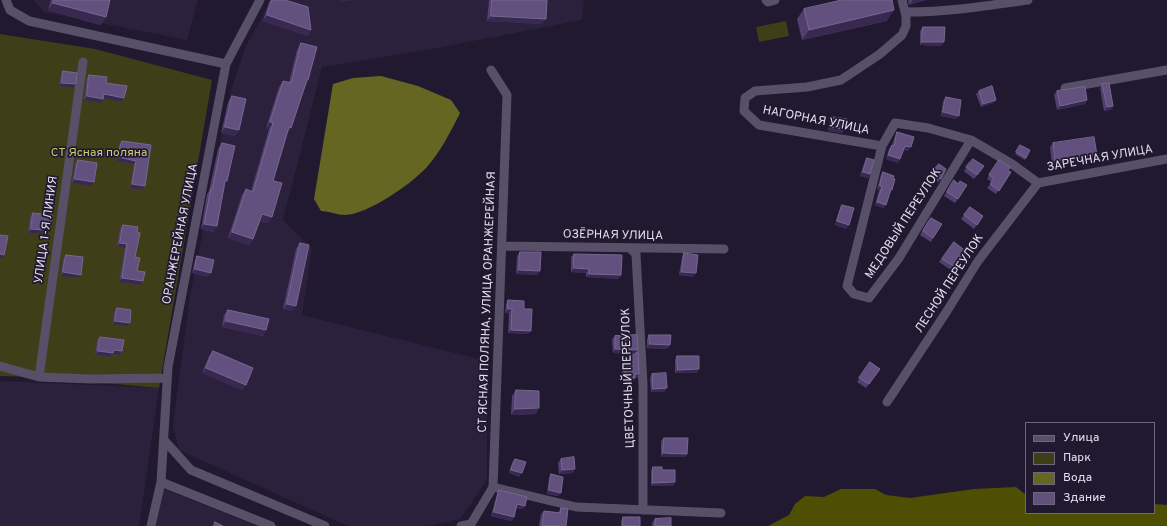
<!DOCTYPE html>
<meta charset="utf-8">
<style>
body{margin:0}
#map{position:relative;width:1167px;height:526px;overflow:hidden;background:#211930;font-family:Overpass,sans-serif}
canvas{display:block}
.legend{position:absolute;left:1025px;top:422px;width:130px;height:92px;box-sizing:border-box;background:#211930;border:1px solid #6f687c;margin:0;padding:5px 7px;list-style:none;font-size:12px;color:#e3dfee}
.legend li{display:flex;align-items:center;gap:8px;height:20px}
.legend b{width:20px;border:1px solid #6f687c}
</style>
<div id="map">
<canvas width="1167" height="526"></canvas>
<ul class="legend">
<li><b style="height:5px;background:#575068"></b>Улица</li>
<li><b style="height:11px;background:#3e3f18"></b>Парк</li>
<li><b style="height:11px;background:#656622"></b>Вода</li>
<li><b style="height:11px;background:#62507e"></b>Здание</li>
</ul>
</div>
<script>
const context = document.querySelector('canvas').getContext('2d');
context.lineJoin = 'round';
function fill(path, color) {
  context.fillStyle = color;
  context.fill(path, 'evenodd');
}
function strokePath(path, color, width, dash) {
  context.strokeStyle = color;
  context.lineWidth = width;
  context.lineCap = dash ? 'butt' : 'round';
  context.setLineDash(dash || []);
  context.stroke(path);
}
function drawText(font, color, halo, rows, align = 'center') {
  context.font = font + ' Overpass,sans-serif';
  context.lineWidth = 3.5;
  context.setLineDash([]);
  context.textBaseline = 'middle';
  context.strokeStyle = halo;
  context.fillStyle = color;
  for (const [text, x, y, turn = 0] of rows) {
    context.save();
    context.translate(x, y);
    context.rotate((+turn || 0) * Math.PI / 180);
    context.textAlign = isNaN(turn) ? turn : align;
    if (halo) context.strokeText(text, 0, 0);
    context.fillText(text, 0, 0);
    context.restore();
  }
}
fill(new Path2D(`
 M33 0H198L187 40 44 12Z
 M271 0H584L582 20 442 47 322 67 283 220 312 248 302 315 487 361V480L460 519 428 526H348L179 450 173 425 190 296 230 93 246 46Z
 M0 381 159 388 139 526H0Z
 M164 489 257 526H156Z`), '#2b213d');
fill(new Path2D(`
 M786 21 789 36 759 42 756 27Z
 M0 34 95 49 212 80 159 388 39 377 0 376Z`), '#3e3f18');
fill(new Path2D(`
 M1016 487 1026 495V513H1154V504L1167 505V526H768L789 515 795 504 805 496 824 497 841 489H875L886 495 910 498 974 489Z`), '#4f4f03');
fill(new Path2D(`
 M381 76 418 86 451 100 460 113C451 131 440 153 426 168 410 185 368 214 345 215 337 215 329 211 321 211L314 199 333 84 353 78Z`), '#656622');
strokePath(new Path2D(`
 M6 0 10 10 29 21 226 64
 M766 0 768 2 775 0
 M902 0 906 16V26L902 35 880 54 841 80 807 87 755 91 745 98 744 111 759 125 882 146 895 123 928 128 971 140 1012 164 1038 183
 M905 12C947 12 987 6 1028 0
 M1065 88 1167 70
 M882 146 847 286 854 294 869 298 899 258 971 140
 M1038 183 1167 159
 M502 246 724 249
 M630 248 636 254 643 385V510
 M0 366 39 377 91 379 167 378
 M39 377 83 62
 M887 402 947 311 978 261 1038 183
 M164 440 191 470 325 526
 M161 482 271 526
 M493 487 576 507 721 513
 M151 526 161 482 168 367 226 64 260 0
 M461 526 471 524 493 487 507 95 491 70`), '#575068', 9);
fill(new Path2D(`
 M51 0H110L106 17 100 25 48 10Z
 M271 0H285L308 36 263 21 269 2Z
 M489 0H547L542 24 487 21Z
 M908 0H926L909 5Z
 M804 9 887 21 802 40 797 19Z
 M923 27 942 46 920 45V31Z
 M301 43 305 85 291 128 287 134 273 181 272 217 268 223 260 221 253 239 249 245 228 238 242 195 246 189 251 191 269 129 266 128 279 87 283 81 289 82 297 50Z
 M63 71 76 84 73 88 59 86 61 75Z
 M89 75 106 83 124 98 121 102 103 98 101 103 84 100 87 78Z
 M1102 84 1113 106 1111 110 1104 111 1100 88Z
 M979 91 996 100 993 103 981 107 976 94Z
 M1057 91 1087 100 1085 104 1057 110 1054 95Z
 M232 96 239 130 235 136 221 133 228 102Z
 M946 97 956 119 941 116 943 101Z
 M833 117 844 129 842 133 828 131 830 120Z
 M897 132 908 151 903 150 900 159 898 163 886 159 889 149 892 145 895 136Z
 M122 141 151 145 142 190 130 188 134 164 116 161 119 145Z
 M222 143 225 185 217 226 213 232 201 229 207 194 209 191 218 149Z
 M1053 143 1094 159 1052 165 1050 147Z
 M1019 147 1026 158 1025 160 1015 154Z
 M867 158 870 174 868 178 860 176 865 161Z
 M973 159 984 166 974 179 964 171Z
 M78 160 94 182 91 186 72 183 75 164Z
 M999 160 1008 171 1011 172 996 194 987 188 992 182 987 179Z
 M939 164 941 179 938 182 930 176Z
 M883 172 893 179 892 190 890 193 886 205 883 208 875 205 879 190 877 189 881 175Z
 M951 184H958L967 185 955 203 944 196Z
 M842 205 849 225 846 229 835 225 840 209Z
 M970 207 983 216 974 229 961 219Z
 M33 213 48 230H44L41 234 28 233 30 217Z
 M928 221 933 238 931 242 920 235Z
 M123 225 137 232 135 257 137 271 143 281 140 285 119 282 125 248 117 246 120 229Z
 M954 242 967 252 954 272 939 262Z
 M300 243 292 311 283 309 296 249Z
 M520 252 540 271 537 275 516 274 517 256Z
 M684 253 693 277 679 275 682 257Z
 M574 254 621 275 618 279 586 277V273L571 272V257Z
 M66 255 78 278 61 276 63 259Z
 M197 256 208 277 192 273 195 260Z
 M508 300 524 309 528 334 508 333 509 313H505L506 304Z
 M117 308 127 326 113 325 114 312Z
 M228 310 266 330 263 336 222 327 224 315Z
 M649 335 667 349 647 348V339Z
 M615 336 636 353 639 374 637 378H635L632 382H622V364L624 361 635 354 613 353 612 339Z
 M100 337 120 355 112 354 110 357 95 355 97 340Z
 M213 351 246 385 242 390 202 373 209 356Z
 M677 356 697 373H675V360Z
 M870 362 880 369 866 388 857 382Z
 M652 374 667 388 664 392H651L650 378Z
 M516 390 536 414 511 415 512 396Z
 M664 438 687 454 685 457H661V441Z
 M515 459 519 477 509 473 512 463Z
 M561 459 573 473 559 474 558 463Z
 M653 467 662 470 673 486H651V471Z
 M551 474 561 493 558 496 547 494 549 478Z
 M499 490 525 506 522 509 516 508 514 517 511 521 491 516 497 494Z
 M561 508 566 526H539L541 514 544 511 558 512Z
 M623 517 640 526H621V521Z
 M655 519 671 526H652V523Z`), '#523f70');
fill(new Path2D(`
 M341 0H354L339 2Z
 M913 0H926L909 5Z
 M53 3 106 17 100 25 48 10Z
 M894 10 887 21 802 40 809 30Z
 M267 15 311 30 308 36 263 21Z
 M491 16 546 19 542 24 487 21Z
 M922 42H944L942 46 920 45Z
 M62 83 76 84 73 88 59 86Z
 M104 94 124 98 121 102 102 98Z
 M87 96 103 99 101 103 84 100Z
 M996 100 993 103 981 107 983 104Z
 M1087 100 1085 104 1057 110 1060 106Z
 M1113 106 1111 110 1104 111 1107 107Z
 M943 112 959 116 956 119 941 116Z
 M270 122 273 123 269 129 266 128Z
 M225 127 239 130 235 136 221 133Z
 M289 127 291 128 287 134 284 133Z
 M830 127 844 129 842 133 828 131Z
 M905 146 911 147 908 151 902 149Z
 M888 155 900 159 898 163 886 159Z
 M1097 155 1094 159 1052 165 1055 161Z
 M118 157 136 161 134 164 116 161Z
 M863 172 870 174 868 178 860 176Z
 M75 179 94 182 91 186 72 183Z
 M132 184 145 186 142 190 130 188Z
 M880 186 882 187 879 190 877 189Z
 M877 202 886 205 883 208 875 205Z
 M262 214 272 217 268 223 258 220Z
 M837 221 849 225 846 229 835 225Z
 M204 224 217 226 213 232 201 229Z
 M44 226H50L48 230H42Z
 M31 229 44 230 41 234 28 233Z
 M232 232 253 239 249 245 228 238Z
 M120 243 127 244 125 248 117 246Z
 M0 254 4 255 2 259 0 258Z
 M574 268 589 269 586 273 571 272Z
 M195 269 211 273 208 277 192 273Z
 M519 270 540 271 537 275 516 274Z
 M63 272 81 275 78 278 61 276Z
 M682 272 696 273 693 277 679 275Z
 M589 274 621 275 618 279 586 277Z
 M122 278 143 281 140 285 119 282Z
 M287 304 296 306 292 311 283 309Z
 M508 309H512L509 313H505Z
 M115 321 130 323 127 326 113 325Z
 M226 321 266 330 263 336 222 327Z
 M511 330 531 331 528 334 508 333Z
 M650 344 670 345 667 349 647 348Z
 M615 349 638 350 635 354 613 353Z
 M114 350 122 351 120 355 112 354 110 357 95 355 98 351Z
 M206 368 246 385 242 390 202 373Z
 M699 369 697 373H675L678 370Z
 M635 374H639L637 378H632Z
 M625 378H635L632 382H622Z
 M667 388 664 392H651L653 389Z
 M539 408 536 414 511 415 515 409Z
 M663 453 687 454 685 457H661Z
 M575 469 573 473 559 474 562 470Z
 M511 470 522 473 519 477 509 473Z
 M675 482 673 486H651L653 483Z
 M549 490 561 493 558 496 547 494Z
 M517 504 525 506 522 509 514 507Z
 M494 512 514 517 511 521 491 516Z`), '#382951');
const building = new Path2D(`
 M54 0H110L106 17 53 3Z
 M272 0H285L308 7 311 30 267 15Z
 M492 0H547L546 19 491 16Z
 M842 0H892L894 10 809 30 804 9Z
 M923 27H945L944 42H922Z
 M301 43 317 47 308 80H307L291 128 289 127 273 181 282 183 272 217 262 214 253 239 232 232 246 189 253 192 273 123 270 122 283 81 291 83Z
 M63 71 77 73 76 84 62 83Z
 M89 75 107 77 106 83 127 86 124 98 104 94 103 99 87 96Z
 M1109 83 1113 106 1107 107 1102 84Z
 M992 86 996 100 983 104 979 91Z
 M1085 87 1087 100 1060 106 1057 91Z
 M232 96 246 99 239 130 225 127Z
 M946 97 961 100 959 116 943 112Z
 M833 117 847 119 844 129 830 127Z
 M897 132 914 137 911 147 905 146 900 159 888 155 892 145 894 146Z
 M1094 137 1097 155 1055 161 1053 143Z
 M122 141 151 145 145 186 132 184 136 161 118 157Z
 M222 143 235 146 227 181H225L217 226 204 224 211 188H212Z
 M1020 145 1030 150 1026 158 1016 152Z
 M867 158 874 160 870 174 863 172Z
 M973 159 984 166 977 175 966 167Z
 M78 160 97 163 94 182 75 179Z
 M999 160 1010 167 1008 171 1011 172 999 191 990 184 994 178 989 175Z
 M939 164 946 169 941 179 932 172Z
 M883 172 894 176 893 179H895L892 190 891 189 886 205 877 202 882 187 880 186Z
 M954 180 958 184 960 181 967 185 958 199 947 192Z
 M842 205 854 208 849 225 837 221Z
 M970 207 983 216 977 225 964 215Z
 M33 213 52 215 50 226H44V230L31 229Z
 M931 218 942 224 933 238 923 231Z
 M123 225 138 227 137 232 140 233 135 257 140 258 137 271 145 272 143 281 122 278 127 244 120 243Z
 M0 235 8 236 4 255 0 254Z
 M954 242 967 252 957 268 942 259Z
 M300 243 309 245 296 306 287 304Z
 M520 252H541L540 271 519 270Z
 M684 253 698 255 696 273 682 272Z
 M574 254 622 255 621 275 589 274V269L574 268Z
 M66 255 83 257 81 275 63 272Z
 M197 256 214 260 211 273 195 269Z
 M508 300 524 301V309H532L531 331 511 330 512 309H508Z
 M117 308 131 310 130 323 115 321Z
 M228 310 269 319 266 330 226 321Z
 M637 335 638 350 615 349V336Z
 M649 335H671L670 345 650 344Z
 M100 337 124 340 122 351 114 350 113 353 98 351Z
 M213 351 253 368 246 385 206 368Z
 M638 352 639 374H635V378H625L624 361Z
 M677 356H699V369L678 370Z
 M870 362 880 369 869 384 859 378Z
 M666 373 667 388 653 389 652 374Z
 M516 390 539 391V408L515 409Z
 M664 438H688L687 454 663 453Z
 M574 457 575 469 562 470 561 459Z
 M515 459 526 462 522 473 511 470Z
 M653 467H662V470H675V482L653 483Z
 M551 474 563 477 561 493 549 490Z
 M499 490 527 497 525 506 517 504 514 517 494 512Z
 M561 508 568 509 566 526H542L544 511 560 513Z
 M623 517H640V526H623Z
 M671 518V526H655V519Z
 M215 522 223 526H214Z`);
fill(building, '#62507e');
strokePath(building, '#766790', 1);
drawText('12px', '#e3dfee', '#211930', [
 ["НАГОРНАЯ УЛИЦА",816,121,11],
 ["ЗАРЕЧНАЯ УЛИЦА",1100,159,-10],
 ["МЕДОВЫЙ ПЕРЕУЛОК",904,224,-57],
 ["УЛИЦА 1-Я ЛИНИЯ",47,230,-82],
 ["ОРАНЖЕРЕЙНАЯ УЛИЦА",181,234,-79],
 ["ОЗЁРНАЯ УЛИЦА",613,236,1],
 ["ЛЕСНОЙ ПЕРЕУЛОК",950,284,-57],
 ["СТ ЯСНАЯ ПОЛЯНА, УЛИЦА ОРАНЖЕРЕЙНАЯ",488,302,-88],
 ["ЦВЕТОЧНЫЙ ПЕРЕУЛОК",629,378,-92]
]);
drawText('12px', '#ccce6f', '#211930', [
 ["СТ Ясная поляна",99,154]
]);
</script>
